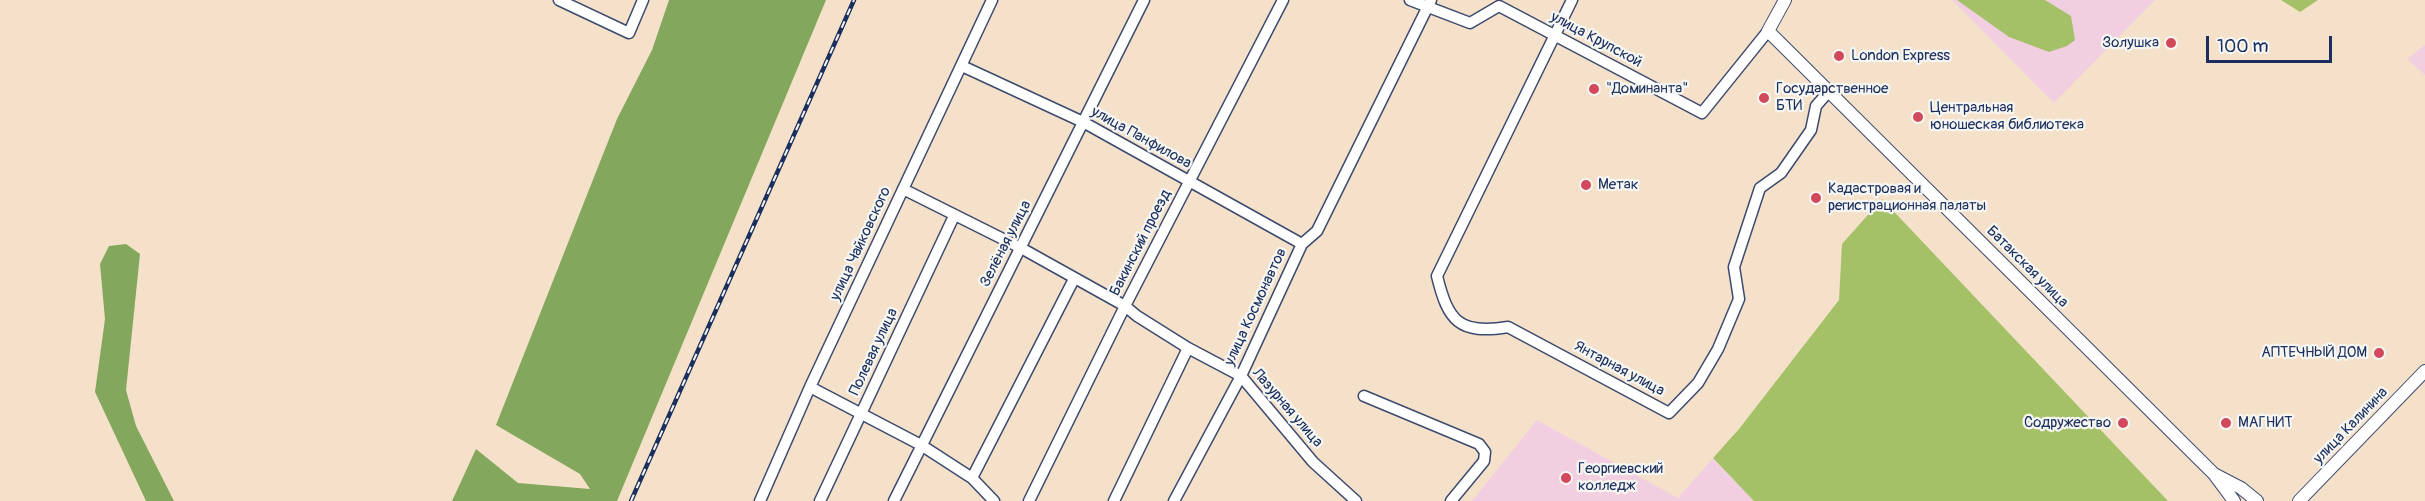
<!DOCTYPE html>
<meta charset="utf-8">
<style>
body{margin:0}
#map{position:relative;width:2425px;height:501px;overflow:hidden;background:#f5e1ca;font-family:Pangolin,sans-serif}
canvas{display:block}
.scale{position:absolute;left:2206px;top:36px;width:126px;height:27px;box-sizing:border-box;border:3px solid #1b2f5e;border-top:0;padding-left:8px;font-size:18px;line-height:21px;white-space:nowrap;color:#1b2f5e;-webkit-text-stroke:4px #f6f6f2;paint-order:stroke}
</style>
<div id="map">
<canvas width="2425" height="501"></canvas>
<div class="scale">100 m</div>
</div>
<script>
const context = document.querySelector('canvas').getContext('2d');
context.lineJoin = 'round';
function fill(path, color) {
  context.fillStyle = color;
  context.fill(path, 'evenodd');
}
function strokePath(path, color, width, dash) {
  context.strokeStyle = color;
  context.lineWidth = width;
  context.lineCap = dash ? 'butt' : 'round';
  context.setLineDash(dash || []);
  context.stroke(path);
}
function drawText(font, color, halo, rows, align = 'center') {
  context.font = font + ' Pangolin,sans-serif';
  context.lineWidth = 4.5;
  context.setLineDash([]);
  context.textBaseline = 'middle';
  context.strokeStyle = halo;
  context.fillStyle = color;
  for (const [text, x, y, turn = 0] of rows) {
    context.save();
    context.translate(x, y);
    context.rotate((+turn || 0) * Math.PI / 180);
    context.textAlign = isNaN(turn) ? turn : align;
    if (halo) context.strokeText(text, 0, 0);
    context.fillText(text, 0, 0);
    context.restore();
  }
}
fill(new Path2D(`
 M1952 0H2155L2054 103Z
 M2425 45V75L2407 59Z
 M1537 420 1678 498 1713 458 1754 501H1472Z`), '#f2cfe0');
fill(new Path2D(`
 M1957 0H2045L2071 16 2075 40 2067 46 2049 52 2009 37Z
 M2281 0H2318L2300 12Z
 M1882 199 2168 501H1754L1713 458 1739 429 1839 300 1842 244Z`), '#a4c168');
fill(new Path2D(`
 M669 0H826L617 501H452L476 449 518 483 590 489 580 474 496 425 596 172 617 119 652 50Z
 M126 244 140 254 126 390 136 426 174 501H146L95 392 105 319 100 264 109 246Z`), '#83a75c');
const minor = new Path2D(`
 M559 0 629 33 643 0
 M1410 0 1470 23 1499 6 1702 113 1768 31
 M1572 0 1437 276C1448 321 1459 335 1508 327L1669 413 1698 383 1718 349 1739 299 1734 267 1760 188 1781 173 1811 130 1816 106 1829 91
 M962 66 1083 122 1302 244
 M903 189 1021 248 1125 306 1137 316 1188 348 1241 376 1313 462 1356 501
 M810 387 921 445 972 478 994 501
 M1364 396 1479 444 1485 452 1484 461 1451 501
 M972 478 1074 279
 M760 501 810 387 992 0
 M820 501 954 216
 M894 501 1144 0
 M1029 501 1125 306 1283 0
 M1114 501 1188 348
 M1174 501 1241 376 1302 244 1317 231 1431 0`);
const major = new Path2D(`
 M1785 0 1768 31 2214 474 2234 501
 M2214 474 2241 488 2257 501
 M2299 501 2425 371`);
strokePath(minor, '#3c4a6e', 13);
strokePath(major, '#3c4a6e', 14);
strokePath(minor, '#fff', 10);
strokePath(major, '#fff', 12);
const rail = new Path2D(`
 M631 501 854 0`);
strokePath(rail, '#1b2f5e', 4.5);
strokePath(rail, '#f6f6f2', 2, [7]);
for (const [x, y, r, color] of [
 [2171,43,6,"#d1495b"],
 [1839,56,6,"#d1495b"],
 [1594,89,6,"#d1495b"],
 [1764,98,6,"#d1495b"],
 [1918,117,6,"#d1495b"],
 [1586,185,6,"#d1495b"],
 [1816,198,6,"#d1495b"],
 [2379,353,6,"#d1495b"],
 [2123,423,6,"#d1495b"],
 [2226,423,6,"#d1495b"],
 [1566,478,6,"#d1495b"]
]) {
  const dot = new Path2D();
  dot.arc(x, y, r, 0, 2 * Math.PI);
  context.fillStyle = color;
  context.fill(dot);
  strokePath(dot, '#f6f6f2', 2);
}
drawText('15px', '#1b2f5e', '#f6f6f2', [
 ["улица Крупской",1596,40,28],
 ["улица Панфилова",1141,138,29],
 ["Бакинский проезд",1141,243,-63],
 ["улица Чайковского",861,244,-65],
 ["Зелёная улица",1006,244,-63],
 ["Батакская улица",2027,267,45],
 ["улица Космонавтов",1256,307,-65],
 ["Полевая улица",874,352,-65],
 ["Янтарная улица",1619,369,28],
 ["Лазурная улица",1287,408,49],
 ["улица Калинина",2351,426,-46]
]);
drawText('15px', '#1b2f5e', '#f6f6f2', [
 ["Золушка",2159,43,"right"],
 ["London Express",1851,56],
 ["\"Доминанта\"",1606,89],
 ["Государственное",1776,89],
 ["БТИ",1776,106],
 ["Центральная",1930,108],
 ["юношеская библиотека",1930,125],
 ["Метак",1598,185],
 ["Кадастровая и",1828,189],
 ["регистрационная палаты",1828,206],
 ["АПТЕЧНЫЙ ДОМ",2367,353,"right"],
 ["Содружество",2111,423,"right"],
 ["МАГНИТ",2238,423],
 ["Георгиевский",1578,469],
 ["колледж",1578,486]
], 'left');
</script>
